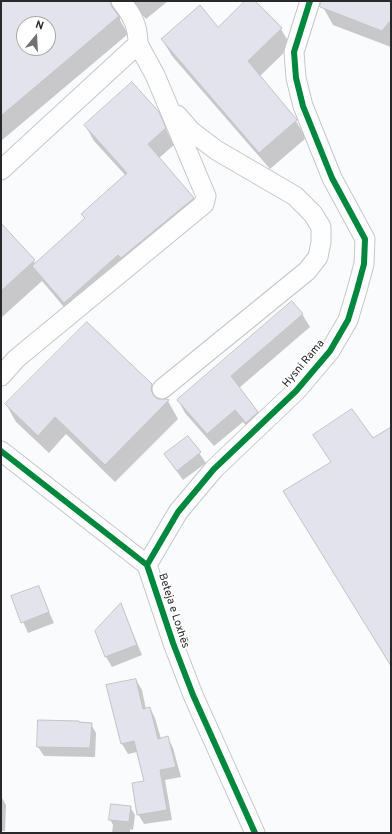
<!DOCTYPE html>
<meta charset="utf-8">
<style>
body{margin:0}
#map{position:relative;width:392px;height:834px;overflow:hidden;background:#fafbfd;font-family:Overpass,sans-serif}
canvas{display:block}
.frame{position:absolute;inset:0;border:2px solid #28282a;pointer-events:none}
.north{position:absolute;left:16px;top:16px;width:40px;height:40px;box-sizing:border-box;background:#fff;border:1px solid #a9a9aa;border-radius:50%;rotate:18deg;font-size:11px;font-weight:700;line-height:16px;text-align:center;color:#28282a}
.north::after{content:'';display:block;margin:auto;width:14px;height:18px;background:#727274;clip-path:polygon(50% 0,100% 100%,50% 72%,0 100%)}
</style>
<div id="map">
<canvas width="392" height="834"></canvas>
<div class="frame"></div>
<div class="north">N</div>
</div>
<script>
const context = document.querySelector('canvas').getContext('2d');
context.lineJoin = 'round';
function fill(path, color) {
  context.fillStyle = color;
  context.fill(path, 'evenodd');
}
function strokePath(path, color, width, dash) {
  context.strokeStyle = color;
  context.lineWidth = width;
  context.lineCap = dash ? 'butt' : 'round';
  context.setLineDash(dash || []);
  context.stroke(path);
}
function drawText(font, color, halo, rows, align = 'center') {
  context.font = font + ' Overpass,sans-serif';
  context.lineWidth = 3.5;
  context.setLineDash([]);
  context.textBaseline = 'middle';
  context.strokeStyle = halo;
  context.fillStyle = color;
  for (const [text, x, y, turn = 0] of rows) {
    context.save();
    context.translate(x, y);
    context.rotate((+turn || 0) * Math.PI / 180);
    context.textAlign = isNaN(turn) ? turn : align;
    if (halo) context.strokeText(text, 0, 0);
    context.fillText(text, 0, 0);
    context.restore();
  }
}
fill(new Path2D(`
 M1 1H168L146 19 136 8 120 15V20L128 34 1 141ZM24 24H48V48H24Z
 M247 1H253L281 29 291 46 259 77 296 121 306 138 270 169 172 56 162 39 218 28Z
 M325 1H391V47L333 25 323 7Z
 M158 113 174 145 159 158 193 198 203 214 74 319 42 281 1 318V224L36 264 85 219 82 214 126 176 94 141 85 125Z
 M302 314 310 327 239 388 265 425 254 435 243 422 214 446 185 413 178 400Z
 M151 385 160 400 168 401 178 419 115 482 66 434 49 453 16 422 6 404Z
 M188 437 206 463 183 480 165 455Z
 M38 587 54 623 28 633 12 597Z
 M121 605 142 655 112 667 106 657Z
 M136 680 142 690 146 709 150 708 155 718 161 739 168 738 173 748 181 777 165 780 172 820 144 824 138 814 145 782 137 752 128 754 122 744 107 686Z
 M79 723 91 724 96 733 95 757 44 756 38 747Z
 M1 796 6 805 5 831H1Z
 M130 807 135 815 133 830 130 829V833H112L113 825 110 819Z`), '#0003');
const building = new Path2D(`
 M1 1H110L112 7 119 16 1 116ZM24 24H48V48H24Z
 M245 1H255L282 28 248 61 297 120 259 153 161 39 200 5 218 27Z
 M321 1H391V20L382 31 320 7Z
 M132 82 159 112 166 128 148 144 194 198 121 258 118 255 64 303 32 266 85 218 81 214 127 173 84 125Z
 M1 223 35 260 1 291Z
 M292 301 303 314 231 376 258 412 246 423 235 410 207 434 177 400Z
 M87 322 152 384 151 390 154 396 158 399H167L169 400 105 465 55 417 38 436 5 404Z
 M352 409 373 438 391 427V666L283 491 331 462 313 435Z
 M188 436 201 452 177 471 164 454Z
 M39 586 49 612 21 623 11 596Z
 M121 603 137 645 105 657 95 631Z
 M136 679 143 709 150 707 158 739 168 736 176 767 160 770 167 810 137 815 132 783 144 781 134 741 121 744 106 685Z
 M38 720 79 721V722L92 723 90 748 37 747Z
 M111 804 131 806 129 822 109 820Z`);
fill(building, '#e2e3ec');
strokePath(building, '#c2c3c5', 1);
const minor = new Path2D(`
 M1 170 138 44C138 25 132 15 121 1
 M1 376 16 359 204 204 206 196 155 75 138 44
 M162 389 307 271 318 257 321 242V227L313 214 295 196 216 150 191 131 177 115
 M1 451 147 565 173 643 193 695 255 833
 M147 565 178 512 214 469 296 391 330 351 348 320 357 290 364 264 365 239 332 178 303 106 296 78 294 52 310 1`);
strokePath(minor, '#c5c6c7', 21);
strokePath(minor, '#fefeff', 19);
strokePath(new Path2D(`
 M1 451 147 565 173 643 193 695 255 833
 M147 565 178 512 214 469 296 391 330 351 348 320 357 290 364 264 365 239 332 178 303 106 296 78 294 52 310 1`), '#00873e', 6);
drawText('11px', '#28282a', '#fff', [
 ["Hysni Rama",304,364,-50],
 ["Beteja e Loxhës",173,611,72]
]);
</script>
